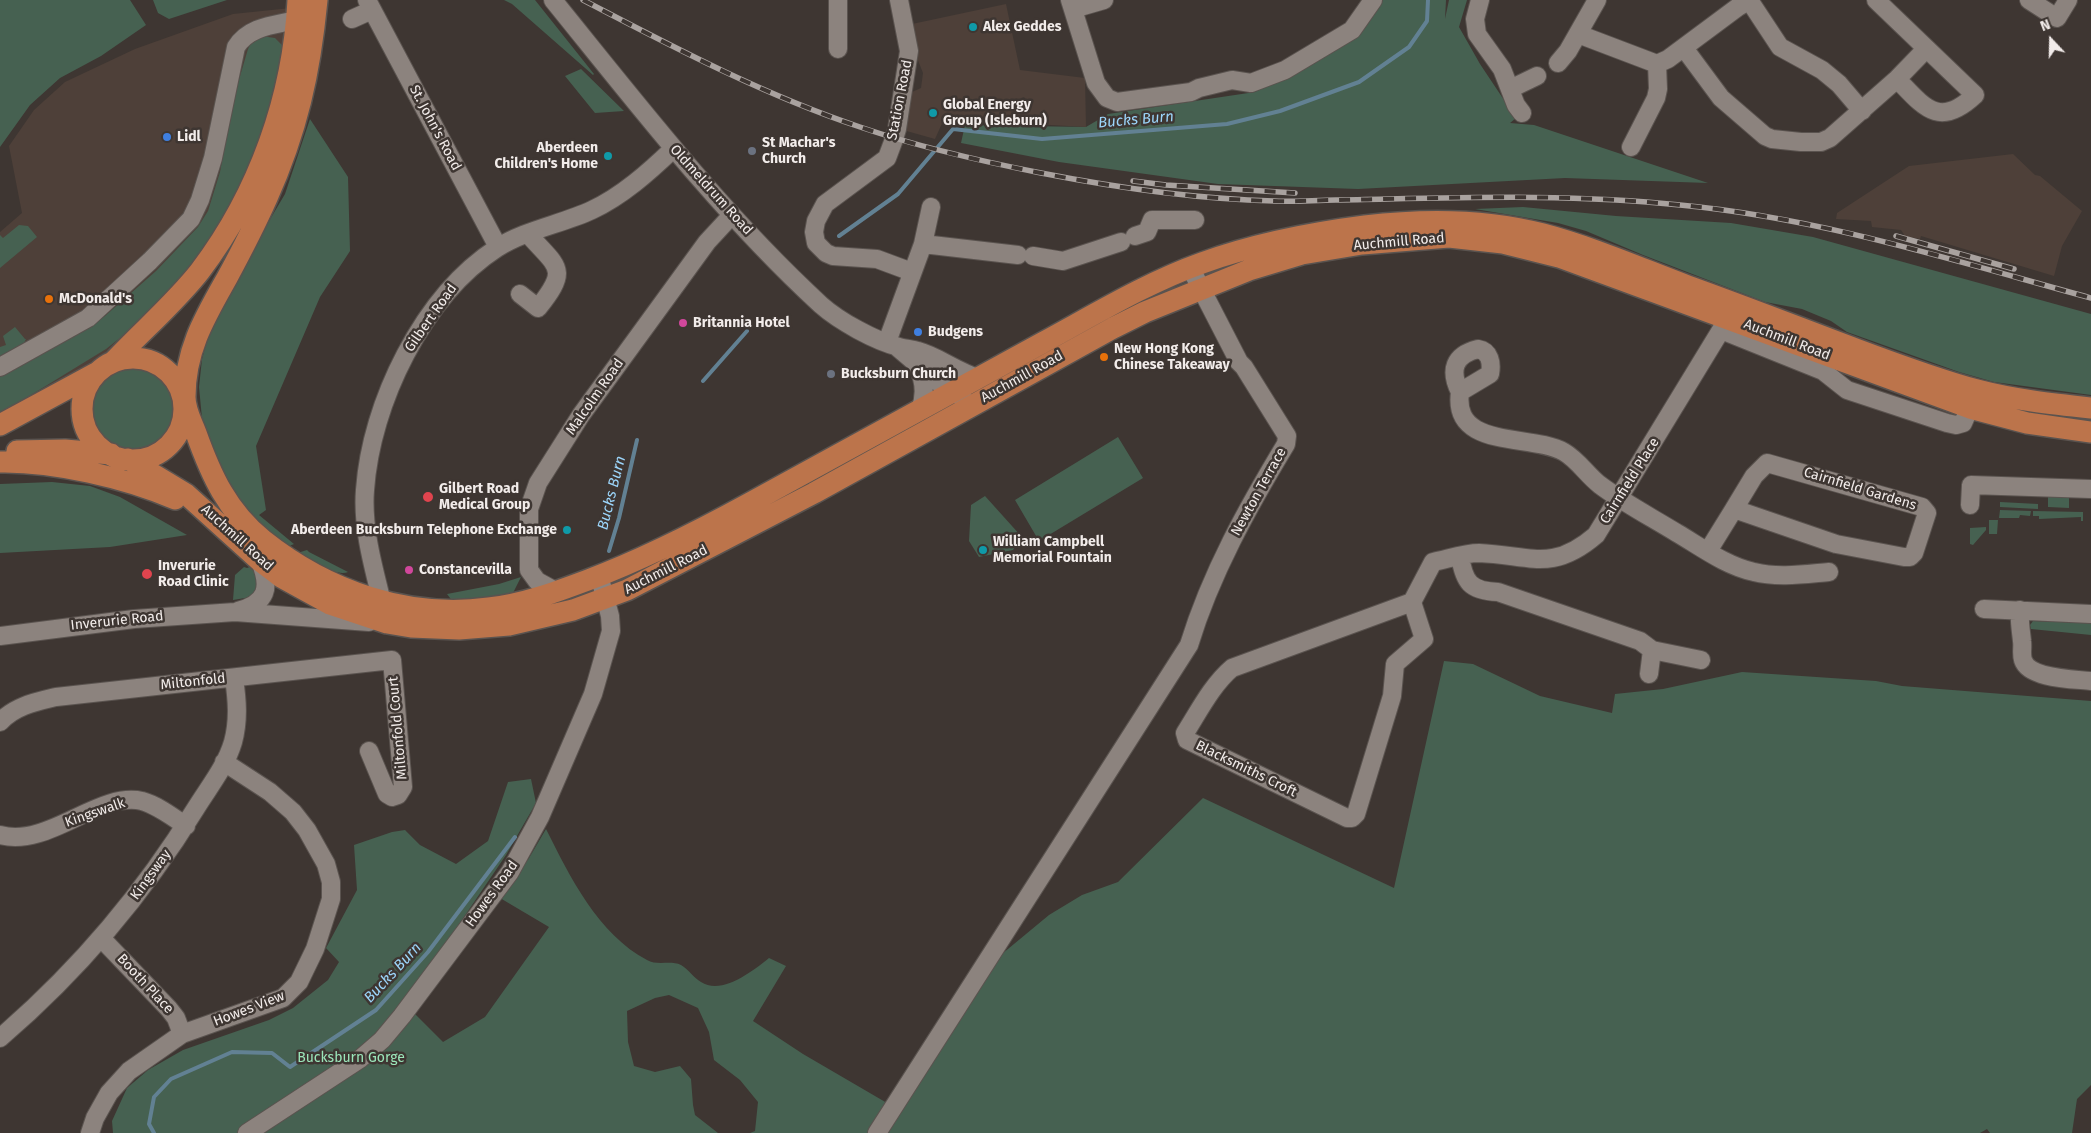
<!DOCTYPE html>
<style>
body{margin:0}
#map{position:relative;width:2091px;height:1133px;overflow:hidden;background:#3e3632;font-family:"Fira Sans",sans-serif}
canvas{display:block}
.north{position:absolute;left:2026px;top:15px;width:50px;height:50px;-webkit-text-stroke:4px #3e3632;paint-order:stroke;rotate:339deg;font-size:14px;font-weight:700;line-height:20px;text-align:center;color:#f2ecea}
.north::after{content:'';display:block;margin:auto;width:18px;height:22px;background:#f2ecea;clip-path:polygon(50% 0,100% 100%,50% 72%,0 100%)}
</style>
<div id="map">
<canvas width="2091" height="1133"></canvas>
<div class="north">N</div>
</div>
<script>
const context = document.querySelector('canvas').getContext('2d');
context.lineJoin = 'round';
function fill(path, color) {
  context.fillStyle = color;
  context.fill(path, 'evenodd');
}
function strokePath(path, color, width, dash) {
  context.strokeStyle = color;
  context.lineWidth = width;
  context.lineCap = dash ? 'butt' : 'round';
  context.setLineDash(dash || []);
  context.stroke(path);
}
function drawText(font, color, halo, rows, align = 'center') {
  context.font = font + ' "Fira Sans",sans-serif';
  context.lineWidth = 5;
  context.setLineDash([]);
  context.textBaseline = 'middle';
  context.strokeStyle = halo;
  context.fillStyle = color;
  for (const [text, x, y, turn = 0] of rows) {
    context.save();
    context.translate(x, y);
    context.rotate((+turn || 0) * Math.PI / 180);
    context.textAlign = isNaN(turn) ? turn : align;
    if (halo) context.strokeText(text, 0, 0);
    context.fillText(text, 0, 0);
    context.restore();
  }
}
fill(new Path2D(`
 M1006 4 1020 70 1085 78 1086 127 944 119 935 139 903 130 912 92 921 88 923 73 917 58 912 24Z
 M291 8 281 89 206 254 115 346 63 381 0 417V232L22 213 9 146 34 110 65 82 135 49 233 14Z
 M2013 154 2035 175 2040 176 2082 211 2062 246 2054 276 1921 236 1920 239 1905 236 1901 230 1872 227 1871 221 1836 219 1837 213 1909 166Z`), '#4e4039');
fill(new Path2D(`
 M0 0H130L146 25 101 56 60 78 30 105 0 147Z
 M153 0H227L169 19 158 13Z
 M504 0H535L594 74 593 75 512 4Z
 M1379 0H1446L1445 19 1449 0H1467L1459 27 1480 64 1516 118 1510 123 1534 125 1708 183 1565 178 1358 189 1218 184 1059 162 961 143 965 125 1086 127 1108 114 1255 92 1315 61Z
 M261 36 275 38 284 47 279 86 240 192 199 258 165 297 139 323 106 349 0 414V375L80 333 105 316 156 271 198 227 208 211 220 172 233 100 248 49 251 43Z
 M581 69 624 111 595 113 565 76Z
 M310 119 348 177 350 251 320 297 256 446 266 510 259 515 294 544 285 548 231 495 203 429 199 387 202 359 209 333 231 285 285 194Z
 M1523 207 1616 216 1731 223 1813 237 2091 314V395L1994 382 1959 372 1847 332 1831 321 1802 309 1765 302 1643 255 1586 231 1558 223 1475 209Z
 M19 225 28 226 37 237 0 268V235L3 238Z
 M15 327 25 339H26L24 343 0 356V347L6 345 3 336Z
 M90 409a43 43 0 1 1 86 0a43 43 0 1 1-86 0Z
 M1118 437 1143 478 1039 541 1015 500Z
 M52 482 90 486 120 497 187 535 110 547 0 553V484Z
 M2048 495H2069V508L2048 507Z
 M985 496 1021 536 1013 550 979 557 969 541 971 505Z
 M2000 502 2038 504V509L2000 507Z
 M2000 510 2031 511 2030 516 2020 515 2019 518H1999Z
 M2033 511 2083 512V521H2081V517L2039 519V516H2033Z
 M1989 520H1998L1997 534H1989Z
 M1986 527V530L1973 545 1970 544V528Z
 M307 550 309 552 348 572C336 577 307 560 294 554Z
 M252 566 262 586 251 597 233 600 235 575 244 567 247 568Z
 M521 577 512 595 453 602 447 594 499 584Z
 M2033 621 2091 623V635L2031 629 2030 625Z
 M1444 661 1473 664 1540 696 1612 713 1615 694 1663 689 1742 672 1876 681 1902 686 2091 701V1085L2077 1099 2072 1133H1990L1987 1129 1980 1133H750L755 1131 758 1102 740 1080 714 1060 709 1032 698 1008 669 995 655 998 627 1011 628 1042 634 1066 655 1072 680 1066 691 1079 693 1105 695 1115 718 1133H113L112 1121 127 1088 148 1070 183 1050 269 1020 293 1008 328 980 339 962 326 948 357 890 354 845 392 832 405 830 420 845 456 864 488 841 508 782 531 779 536 803 506 855 405 1004 443 1042 485 1017 549 927 500 898 529 858 546 829C570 877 598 934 647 960 657 966 671 960 681 965 688 969 694 978 701 982 722 996 754 970 769 958L786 966 753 1021 803 1054 899 1110 985 968 1049 915 1082 895 1118 882 1203 798 1394 888Z`), '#466151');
strokePath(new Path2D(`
 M839 236 898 194 953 129 1042 139 1227 124 1280 111 1359 82 1409 47 1427 21 1428 0
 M703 381 747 331
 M609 551 619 518 637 440
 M154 1133 149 1124 154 1097 171 1079 232 1052 272 1053 290 1067 376 1010 428 952 515 837`), '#628193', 4);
const minor = new Path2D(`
 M367 0 498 247
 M553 0C638 105 721 213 821 305 839 321 875 341 899 347 905 349 912 349 918 351 937 356 956 371 978 378
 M899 0 909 51 897 129 893 142 887 158 825 204 816 221 814 232 816 243 826 253 833 256 877 259 912 272
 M1070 0 1096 83 1107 98 1117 102 1191 92 1199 88 1232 80 1251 83 1285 70 1352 30 1373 0
 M1480 0 1475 19 1477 34 1502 69 1516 105 1522 113
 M1749 0 1780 47 1822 70 1839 84 1862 111
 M1876 0 1975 95C1939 129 1924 107 1897 79
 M2029 0 2057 18 2068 0
 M1073 9 1104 0
 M352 19 372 10
 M1578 34 1657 64 1668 59 1738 7 1750 0
 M1684 48 1721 98 1765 136 1772 139 1801 142H1821L1830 138 1897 79 1926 49
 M838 49V0
 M1558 63 1568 51 1597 0
 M1510 89 1537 76
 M1631 147 1656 98 1658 89 1657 64
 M1135 236 1147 232 1152 220H1195
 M923 244 1018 255
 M1033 256 1063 261 1121 242
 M520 294 538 308C570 268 558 268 528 234
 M1721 330 1823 371 1847 390 1947 423 1956 425 1963 423 1975 396
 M887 342 923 244 931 207
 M898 348 951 393 962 396
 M1478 349C1490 351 1492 363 1490 374L1460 392C1449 370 1454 355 1478 349Z
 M917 365C924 379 926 395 920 410
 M0 367 88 318 150 261 191 219 200 200 213 158 236 47C249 26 275 25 296 20
 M1460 392C1452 450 1530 433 1564 452 1578 460 1587 475 1600 485 1624 503 1651 517 1677 533 1701 547 1726 566 1754 572 1778 578 1805 574 1829 572
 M1767 463 1922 507 1927 513 1914 553 1910 557H1904L1836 544 1734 509 1754 476Z
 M1970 505 1971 485 2091 489
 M1708 551 1734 509
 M1460 556C1464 582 1470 591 1498 592L1640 641 1652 650 1701 660
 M557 592 537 581 529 570V509L538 483 581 415 667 297 707 242 732 215
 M382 602C373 566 362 527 365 490 371 403 423 296 497 248 525 230 562 224 592 210 622 196 649 172 673 149
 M1412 602 1232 668C1212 685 1199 711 1185 733L1187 740 1347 818H1352L1356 814 1392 696 1395 664 1424 639 1412 602 1433 562C1448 559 1464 553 1479 553 1530 555 1552 573 1596 535L1721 330 1731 307
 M1984 609 2091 614
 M2020 610C2019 621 2021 631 2022 641 2023 647 2021 654 2023 660 2029 679 2074 679 2091 681
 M238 611C267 603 271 588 260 561
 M0 636 134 619 235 612 369 622
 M1649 674 1652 650
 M0 722C15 706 35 702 56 697L392 660 403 787 398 795 392 797 387 794 369 751
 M0 835C49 848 98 791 142 801 157 805 173 817 186 826
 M102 939 169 1009 176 1018 182 1034
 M0 1038C79 970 142 896 196 808 209 787 226 766 233 742 239 720 237 699 234 678
 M90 1133 95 1118 109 1093 129 1071 182 1034 283 998 299 982 315 949 331 899V882L326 864 307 830 293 812 270 792 224 762
 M247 1133 360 1059 382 1040 402 1016 510 872 540 817 593 694 611 631 610 616 602 586
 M877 1133 1189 645C1211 573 1248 507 1286 444L1287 436 1244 367 1239 362 1190 267`);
const major = new Path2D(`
 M317 0C310 73 297 131 267 198 255 225 241 252 227 278 205 317 185 350 185 397 185 410 191 420 196 433 211 475 227 511 263 540 327 591 407 619 489 608 524 604 556 592 588 580 644 559 697 532 750 503 847 450 944 396 1042 343 1094 315 1146 283 1202 263 1254 244 1310 233 1365 226 1423 219 1485 219 1543 234 1592 247 1640 268 1688 286 1744 306 1800 328 1856 349 1896 364 1936 379 1977 390 2015 400 2053 404 2091 408
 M82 409a51 51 0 1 1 102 0a51 51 0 1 1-102 0Z
 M114 361C142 331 175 303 200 271 259 193 293 97 298 0
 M0 425 96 373
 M17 451 65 450 111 454
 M128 459 186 494 260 561 281 577 330 604 387 623 411 627 459 629 509 625 573 610 627 590 814 493 1113 328 1145 312 1249 270 1302 254 1362 244 1449 237 1503 243 1559 257 1970 408 2027 423 2091 432
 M0 462C53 461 127 478 175 499`);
strokePath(minor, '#5a534f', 20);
strokePath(major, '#5a534f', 24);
strokePath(minor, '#8c837e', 18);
strokePath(major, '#bc744b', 21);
const rail = new Path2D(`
 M583 0C673 47 764 95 860 127 919 147 980 161 1041 173 1118 188 1196 199 1274 201 1295 202 1316 200 1336 200 1451 198 1566 193 1680 205 1821 218 1955 261 2091 298
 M1133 181 1166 185 1295 193
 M1896 236 2014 269`);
strokePath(rail, '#a9a29f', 5.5);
strokePath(rail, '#3e3632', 4, [11]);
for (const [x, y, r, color] of [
 [973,27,5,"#0f9aa8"],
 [933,113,5,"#0f9aa8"],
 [167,137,5,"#3f7fe0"],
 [752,151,5,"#6b7280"],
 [608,156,5,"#0f9aa8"],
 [49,299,5,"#e8710a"],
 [683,323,5,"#d1479c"],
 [918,332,5,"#3f7fe0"],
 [1104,357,5,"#e8710a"],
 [831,374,5,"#6b7280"],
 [428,497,6,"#e0444e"],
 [567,530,5,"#0f9aa8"],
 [983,550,5,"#0f9aa8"],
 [409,570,5,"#d1479c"],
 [147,574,6,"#e0444e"]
]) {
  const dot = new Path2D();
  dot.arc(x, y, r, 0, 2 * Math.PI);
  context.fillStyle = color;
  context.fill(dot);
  strokePath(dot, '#3e3632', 2);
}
drawText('bold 14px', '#f2ecea', '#3e3632', [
 ["Alex Geddes",983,27],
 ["Global Energy",943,105],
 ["Group (Isleburn)",943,121],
 ["Lidl",177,137],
 ["St Machar's",762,143],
 ["Church",762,159],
 ["Aberdeen",598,148,"right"],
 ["Children's Home",598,164,"right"],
 ["McDonald's",59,299],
 ["Britannia Hotel",693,323],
 ["Budgens",928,332],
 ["New Hong Kong",1114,349],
 ["Chinese Takeaway",1114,365],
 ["Bucksburn Church",841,374],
 ["Gilbert Road",439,489],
 ["Medical Group",439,505],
 ["Aberdeen Bucksburn Telephone Exchange",557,530,"right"],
 ["William Campbell",993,542],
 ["Memorial Fountain",993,558],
 ["Inverurie",158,566],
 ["Road Clinic",158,582],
 ["Constancevilla",419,570]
], 'left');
drawText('14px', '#f2ecea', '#3e3632', [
 ["Station Road",900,100,-79],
 ["St. John's Road",435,128,62],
 ["Oldmeldrum Road",711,190,48],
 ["Auchmill Road",1399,242,-5],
 ["Gilbert Road",431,318,-55],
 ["Auchmill Road",1787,340,21],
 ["Auchmill Road",1022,377,-29],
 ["Malcolm Road",595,397,-55],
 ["Cairnfield Place",1630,481,-58],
 ["Cairnfield Gardens",1860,489,17],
 ["Newton Terrace",1259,492,-61],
 ["Auchmill Road",237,538,42],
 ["Auchmill Road",666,570,-27],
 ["Inverurie Road",117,621,-6],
 ["Miltonfold",193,682,-6],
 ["Miltonfold Court",398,728,-95],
 ["Blacksmiths Croft",1246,769,26],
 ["Kingswalk",95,813,-19],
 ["Kingsway",151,875,-54],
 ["Howes Road",492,894,-54],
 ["Booth Place",145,984,47],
 ["Howes View",249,1009,-21]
]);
drawText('14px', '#9be6ba', '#3e3632', [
 ["Bucksburn Gorge",351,1058]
]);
drawText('italic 15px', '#9cd5fa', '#3e3632', [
 ["Bucks Burn",1136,120,-5],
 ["Bucks Burn",612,493,-76],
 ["Bucks Burn",393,973,-47]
]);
</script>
